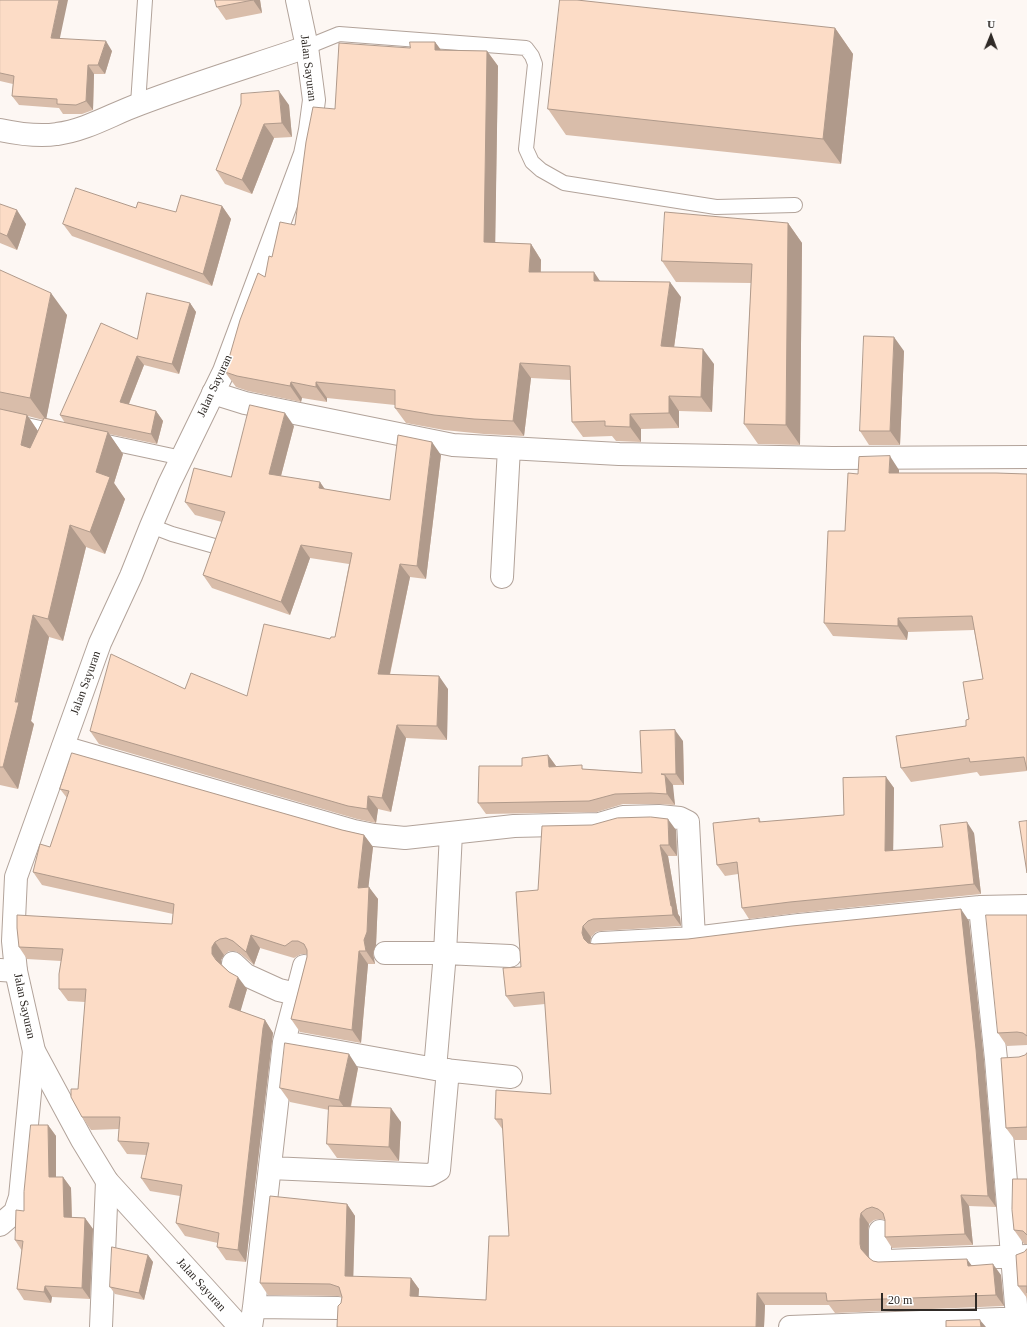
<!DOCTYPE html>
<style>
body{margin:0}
#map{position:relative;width:1027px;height:1327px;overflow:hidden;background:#fdf7f3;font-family:"Times New Roman",serif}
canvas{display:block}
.north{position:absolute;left:971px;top:16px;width:40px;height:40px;-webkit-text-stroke:3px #fff;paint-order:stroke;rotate:1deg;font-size:11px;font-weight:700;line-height:16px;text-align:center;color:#2f2a26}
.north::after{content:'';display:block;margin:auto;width:14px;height:18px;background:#2f2a26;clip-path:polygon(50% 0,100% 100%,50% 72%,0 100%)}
.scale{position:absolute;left:881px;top:1293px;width:96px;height:18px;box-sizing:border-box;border:2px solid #2f2a26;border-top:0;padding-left:5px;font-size:12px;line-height:14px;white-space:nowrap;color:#2f2a26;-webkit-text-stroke:3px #fff;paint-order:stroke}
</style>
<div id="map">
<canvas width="1027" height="1327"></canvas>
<div class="north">U</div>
<div class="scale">20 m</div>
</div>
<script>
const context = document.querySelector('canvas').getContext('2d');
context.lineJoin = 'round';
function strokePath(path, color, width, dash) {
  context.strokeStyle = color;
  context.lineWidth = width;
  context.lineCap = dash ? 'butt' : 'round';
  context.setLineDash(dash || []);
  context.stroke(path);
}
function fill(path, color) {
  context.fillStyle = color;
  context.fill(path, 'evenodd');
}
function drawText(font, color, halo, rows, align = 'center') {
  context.font = font + ' "Times New Roman",serif';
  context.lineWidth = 3;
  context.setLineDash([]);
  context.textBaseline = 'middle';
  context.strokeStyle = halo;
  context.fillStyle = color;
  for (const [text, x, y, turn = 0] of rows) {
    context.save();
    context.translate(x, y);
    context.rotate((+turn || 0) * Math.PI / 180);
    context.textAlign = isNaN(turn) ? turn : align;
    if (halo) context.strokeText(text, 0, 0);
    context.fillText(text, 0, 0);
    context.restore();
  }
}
const service = new Path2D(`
 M307 47 339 34 526 48 532 56 535 64 526 149 532 162 541 170 564 183 716 207 795 205
 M138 104 145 0
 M0 419 58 432
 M98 440 182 458
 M151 526 172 534 218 547`);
const minor = new Path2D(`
 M0 130C19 134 38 137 57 134 87 130 112 114 140 104 195 83 251 66 307 47
 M213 393 245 403 453 445 619 454 832 458 1027 457
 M502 577 509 448
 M63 747 354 831 374 835 405 838 514 826 599 824 623 817 659 816 680 818 688 822 694 938
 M980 907 996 1059 1017 1317
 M602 943 694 938 799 925 980 907 1027 906
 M385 953H445L510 956
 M233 963 246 975 279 990 296 994
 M0 970 16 971
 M284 1042 304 966
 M435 1069 445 953 451 833
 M270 1168 430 1175 439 1170 448 1070
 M0 1225 15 1212 20 1197 34 1051
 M880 1231V1255L886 1261 1027 1256
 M254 1307 338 1308
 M101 1327 107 1181
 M251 1327 254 1307 284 1042 435 1069 511 1077
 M790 1327 1027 1318`);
const tertiary = new Path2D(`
 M240 1327 107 1181 82 1140 34 1051 16 971 13 941 16 877 100 643 131 576 151 526 169 484 224 371 305 154 310 130 314 100 307 47 297 0`);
strokePath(service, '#b2a39a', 16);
strokePath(minor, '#b2a39a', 24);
strokePath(tertiary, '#b2a39a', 24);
strokePath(service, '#fff', 14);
strokePath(minor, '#fff', 22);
strokePath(tertiary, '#fff', 22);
fill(new Path2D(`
 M0 0 60 38 112 51 105 74H94L93 110 82 114H63L59 108 19 105 12 96 13 84 0 81Z
 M215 0H260L262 13 226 20 217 7Z
 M835 28 853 54 841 164 566 135 548 109Z
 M435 42 441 50 487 51 498 66 495 243 531 244 541 260V272L600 281 681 297 674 347 714 364 712 412 679 411V428L641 429V442L616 441 612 436 583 437 572 422 570 380 531 378 524 436 484 434 444 430 406 423 395 408V405L327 398V402L302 398 301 402 248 391 236 387 225 372 265 277 272 257 295 225 335 109 410 48Z
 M241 104 289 105 292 137 274 138 252 194 225 184 216 170Z
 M0 204 26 224 17 250 0 243Z
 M222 206 231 219 212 286 72 236 63 224 136 208 176 212Z
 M788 223 802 243 800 445 758 444 744 424 751 283 676 282 662 261Z
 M0 270 67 315 46 419 65 423 60 415 137 339 190 303 196 312 179 374 144 365 129 404 156 411 163 421 157 444 109 434 123 454 114 483 125 499 105 554 86 547 63 641 49 637 31 721 34 724 18 789 0 785ZM28 416 43 420 38 431Z
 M904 351 900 445H869L860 431Z
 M294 426 281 476 325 489 390 500 441 455 426 579 410 577 390 675 448 689 447 740 406 738 391 812 378 809 376 823 357 819 99 744 90 731 185 689 247 696 330 639 335 637 349 564 310 558 290 615 212 588 203 575 222 522 195 515 185 502 231 477Z
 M899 470V473L1027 474V771L980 776 977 772 911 782 901 768 966 726 983 679 974 630 908 632 907 640 833 636 824 623 858 474Z
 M683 741 684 785H672L675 805 659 804H623L597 812 486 814 478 803 522 766 548 755 556 766V767L642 773Z
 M886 777 894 788 893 851 943 847 974 833 981 894 797 913 749 919 742 908 738 874 725 876 717 865 759 818 761 822 844 815Z
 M60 789 342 830 364 835 373 847 368 887 378 899 376 945 373 953 375 964H368L361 1043 300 1032 291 1019 307 957V954H301L294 958 260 948 254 965 241 954 235 951H229L224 955 221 960V964L247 989 240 1011 265 1020 273 1033 272 1041 246 1262 226 1260 217 1247 218 1243 185 1236 176 1223 180 1196 150 1191 141 1178 147 1155 127 1154 118 1141 119 1129 91 1130 82 1117 78 1089 85 1002 68 1001 59 989 61 961 27 959 19 947 172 924 173 914 42 885 33 872 50 847 67 798Z
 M676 830 677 856H668L678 914 680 917 681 926 601 931 596 932 591 937 590 943 594 944 688 939 969 921 984 1060 996 1207 969 1206 973 1245 892 1248 885 1237V1220L880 1219 874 1220 869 1224 868 1231V1257L869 1258 873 1261 878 1262 972 1265 1001 1275 1004 1306 835 1313 829 1305H765L764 1327H337L342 1297 338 1296 268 1295 260 1283 347 1204 355 1216 353 1277 411 1278 419 1289 418 1296 486 1300 509 1236 503 1130 495 1119 551 1094 545 1004 514 1007 506 996 521 967 538 890Z
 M1027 915V1045L1007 1046 998 1033Z
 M1027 1053V1140H1015L1006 1128 1019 1057 1025 1055Z
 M358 1068 351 1107 401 1122 399 1161 337 1158 327 1144 329 1110 290 1102 280 1088Z
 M48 1125 56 1136V1177H63L71 1188 72 1217 85 1218 93 1229 90 1299 52 1297 51 1303 24 1300 17 1289 22 1251 15 1240 24 1211Z
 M1027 1179V1244H1024L1014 1230Z
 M1027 1249V1298L1018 1286 1024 1252Z
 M148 1255 153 1262 144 1300 115 1294 110 1287Z`), '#d9bdaa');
fill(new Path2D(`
 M59 0H68L58 47 51 38Z
 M253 0H260L262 13Z
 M835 28 853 54 841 164 823 139Z
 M106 41 112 51 105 74 98 65Z
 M435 42 446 57 435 50Z
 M487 51 498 66 495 257 484 242Z
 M88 65 94 74 93 110 86 101Z
 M279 91 289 105 292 137 282 123Z
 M264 124 274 138 252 194 242 180Z
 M222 206 231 219 212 286 203 274Z
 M17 210 26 224 17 250 7 236Z
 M788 223 802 243 800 445 786 425Z
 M531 244 541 260 540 287 529 272Z
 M594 272 604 287 594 281Z
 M670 282 681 297 672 362 661 346Z
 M51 293 67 315 46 420 30 398Z
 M190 303 196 312 179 374 172 364Z
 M894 337 904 351 900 445 890 431Z
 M703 349 714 364 712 412 701 397Z
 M137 356 144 365 126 411 120 402Z
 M520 363 531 378 524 436 513 421Z
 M291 382 302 398 301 402 290 386Z
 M316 382 327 398V402L316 387Z
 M669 396 679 411V428L669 413Z
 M156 411 163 421 157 444 151 434Z
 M285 413 294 426 278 487 269 474Z
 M630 414 641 429V442L630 427Z
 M27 415 42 437 36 467 21 445Z
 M108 432 123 454 114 483 125 499 105 554 90 532 96 472Z
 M432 442 441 455 426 579 417 566Z
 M890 456 899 470V486L889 473Z
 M320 482 329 495 319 488Z
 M70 525 86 547 63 641 48 619Z
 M301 545 310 558 290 615 281 602Z
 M400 564 410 577 387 687 378 674Z
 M33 615 49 637 31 721 34 724 18 789 3 767Z
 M898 618 908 632 907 640 898 626Z
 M439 676 448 689 447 740 437 726Z
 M397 725 406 738 391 812 382 798Z
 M675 730 683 741 684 785 676 774Z
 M548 755 556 766 557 778 549 767Z
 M665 775 673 785 675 805 667 794Z
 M886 777 894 788 893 862 885 851Z
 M368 796 378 809 376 823 367 809Z
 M668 819 676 830 677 856 669 845Z
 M967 822 974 833 981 894 974 884Z
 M364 835 373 847 367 900 358 888Z
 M660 845 668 856 678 914 680 917 681 926 673 915Z
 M369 887 378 899 376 945 373 953 375 964 366 951 364 940Z
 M961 909 969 921 984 1060 996 1207 988 1196Z
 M583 926 591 937 590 944 584 939 582 933Z
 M251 935 260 948 254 965 246 952Z
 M215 942 224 955 221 960V966L212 954V947Z
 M359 951 368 964 361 1043 352 1030Z
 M238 977 247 989 238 1020 229 1007Z
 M265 1020 273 1033 272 1041 246 1262 238 1250 263 1028Z
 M349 1054 358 1068 349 1114 339 1100Z
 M391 1108 401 1122 399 1161 389 1147Z
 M48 1125 56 1136V1188L49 1177Z
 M63 1177 71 1188 72 1228 64 1217Z
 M961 1195 969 1206 973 1245 965 1234Z
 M347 1204 355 1216 353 1288 345 1276Z
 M861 1213 869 1224 868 1231V1255L869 1260 861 1249 860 1244V1219Z
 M85 1218 93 1229 90 1299 82 1288Z
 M148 1255 153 1262 144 1300 139 1293Z
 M967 1259 975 1270 968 1266Z
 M993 1264 1001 1275 1004 1306 996 1295Z
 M411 1278 419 1289 418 1307 410 1296Z
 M45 1286 52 1297 51 1303 44 1292Z
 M757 1293 765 1305 764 1327H756Z
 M980 1320 986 1327H981Z`), '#b09a8b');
const building = new Path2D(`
 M0 0H59L51 38 106 41 98 65H88L86 101 76 105 57 104V99L12 96 14 76 0 73Z
 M215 0H253L217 7Z
 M560 0H577L835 28 823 139 548 109Z
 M410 42H435V50L487 51 484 242 531 244 529 272H594V281L670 282 661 346 703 349 701 397 669 396V413L630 414V427L605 426V421L572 422 570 366 520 363 513 421 474 419 434 415 395 408V390L316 382V387L291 382 290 386 237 376 225 372 240 320 258 273 265 277 269 256 272 257 280 222 295 225 306 142 313 107 335 109 339 43 410 48Z
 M279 91 282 123 264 124 242 180 216 170 241 104V94Z
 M76 188 136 208 138 202 176 212 181 195 222 206 203 274 63 224Z
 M0 204 17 210 7 236 0 233Z
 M665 212 788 223 786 425 744 424 752 264 662 261Z
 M0 270 51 293 30 398 0 392Z
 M147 293 190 303 172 364 137 356 120 402 156 411 151 434 60 415 101 323 137 339Z
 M864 336 894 337 890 431H860Z
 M250 405 285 413 269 474 320 482 319 488 390 500 398 435 432 442 417 566 400 564 378 674 439 676 437 726 397 725 382 798 368 796 367 809 348 806 90 731 111 654 185 689 191 673 247 696 264 624 330 639 331 637H335L352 553 301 545 281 602 203 575 225 512 185 502 194 468 231 477Z
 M0 409 27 415 21 445 30 448 44 418 108 432 96 472 110 477 90 532 70 525 48 619 33 615 15 702H19L3 767H0Z
 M890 456 889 473H996L1027 474V770L1024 757 970 762 969 758 901 768 896 736 966 726V720L969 719 963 682 983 679 972 616 898 618V626L824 623 828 531H845L848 473 858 474 859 457Z
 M675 730 676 774H661L665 775 667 794 651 793 615 794 589 801 478 803 479 766H522V758L548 755 549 767 582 765V769L642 773 640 731Z
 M72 753 342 830 364 835 358 888 369 887 367 932 364 940 366 951H359L352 1030 291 1019 307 957V950L304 944 298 941H292L285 946 251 935 246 952 233 941 226 938 220 939 215 942 212 947V954L216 960 229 972 238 977 229 1007 265 1020 263 1028 238 1250 217 1247 219 1233 176 1223 182 1185 141 1178 149 1143 118 1141 120 1117H82L71 1097V1089H78L86 989H59V974L63 949 19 947 17 928V915L172 924 174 904 33 872 40 844 50 847 69 791 60 789Z
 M886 777 885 851 943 847 940 825 967 822 974 884 790 902 742 908 737 862 717 865 713 823 759 818V822L844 815 843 778Z
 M651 817 668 819 669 845H660L671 906H672L673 915 593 919 588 921 583 926 582 933 584 939 588 943 594 944 688 939 792 926 961 909 976 1049 988 1196 961 1195 965 1234 885 1237V1220L883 1213 878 1209 872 1207 866 1209 861 1213 860 1219V1244L861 1249 869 1258 873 1261 878 1262 967 1259 968 1266 993 1264 996 1295 827 1301 826 1293H757L756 1327H337L338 1306 341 1303 342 1297 339 1287 330 1284 260 1283 270 1196 347 1204 345 1276 411 1278 410 1296 486 1300 489 1236H509L502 1119H495L496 1090 551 1094 544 992 506 996 503 968 521 967 516 892 538 890 542 826 592 825 617 818Z
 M1027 821V873L1019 822Z
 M986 915H1027V1036L1023 1033 1017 1032 998 1033Z
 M285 1043 349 1054 339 1100 280 1088Z
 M1027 1053V1127L1006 1128 1001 1058 1019 1057 1025 1055Z
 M329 1106 391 1108 389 1147 327 1144Z
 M31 1125H48L49 1177H63L64 1217 85 1218 82 1288 45 1286 44 1292 17 1289 23 1241 15 1240 16 1210 24 1211V1192Z
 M1013 1179H1027V1235L1023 1231 1014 1230 1012 1210Z
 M112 1247 148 1255 139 1293 110 1287Z
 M1027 1249V1293V1286H1018L1016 1255 1024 1252Z
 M980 1320 981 1327H946V1321Z`);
fill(building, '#fcdcc6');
strokePath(building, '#b09a8b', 1);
drawText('12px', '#2f2a26', '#fff', [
 ["Jalan Sayuran",308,68,83],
 ["Jalan Sayuran",215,386,-65],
 ["Jalan Sayuran",86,683,-70],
 ["Jalan Sayuran",24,1006,78],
 ["Jalan Sayuran",201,1285,48]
]);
</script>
